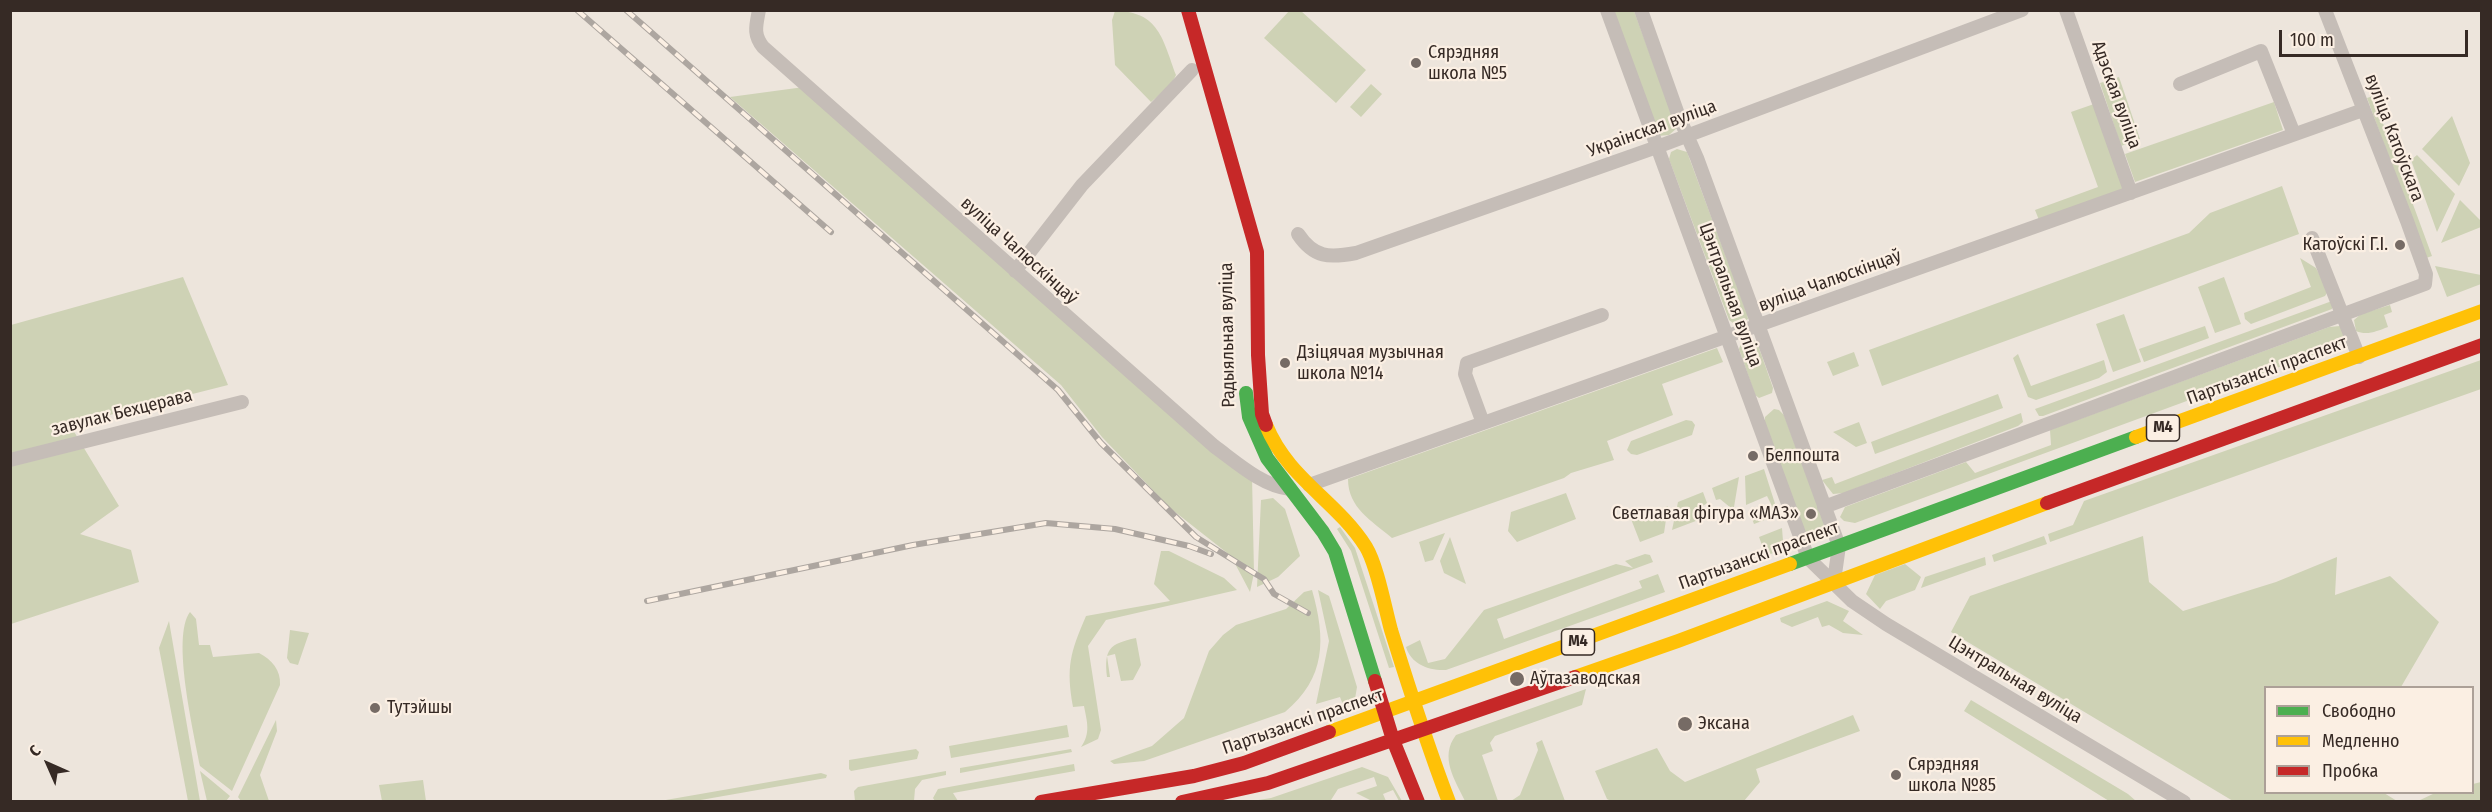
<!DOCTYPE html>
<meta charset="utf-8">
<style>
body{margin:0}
#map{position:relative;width:2492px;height:812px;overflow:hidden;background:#ede5dc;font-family:"Fira Sans Condensed",sans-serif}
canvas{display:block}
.frame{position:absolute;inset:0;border:12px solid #362a25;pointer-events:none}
.legend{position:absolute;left:2264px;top:686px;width:210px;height:108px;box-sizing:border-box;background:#fbefe3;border:2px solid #aca097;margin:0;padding:8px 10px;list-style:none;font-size:18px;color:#362a25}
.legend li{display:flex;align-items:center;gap:12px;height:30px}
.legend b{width:30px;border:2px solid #aca097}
.north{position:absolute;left:18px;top:734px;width:60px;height:60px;-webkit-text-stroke:4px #fbefe3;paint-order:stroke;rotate:315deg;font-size:16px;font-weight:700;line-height:24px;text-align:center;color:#362a25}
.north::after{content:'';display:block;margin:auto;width:21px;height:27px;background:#362a25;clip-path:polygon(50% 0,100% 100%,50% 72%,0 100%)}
.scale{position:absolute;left:2279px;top:30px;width:189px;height:27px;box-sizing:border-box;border:3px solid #362a25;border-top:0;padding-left:8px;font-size:18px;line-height:21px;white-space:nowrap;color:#362a25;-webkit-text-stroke:4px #fbefe3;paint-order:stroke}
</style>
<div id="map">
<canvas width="2492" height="812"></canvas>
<div class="frame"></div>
<ul class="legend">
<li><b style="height:8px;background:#4caf50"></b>Свободно</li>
<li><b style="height:8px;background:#ffc107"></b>Медленно</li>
<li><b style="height:8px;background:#c62828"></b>Пробка</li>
</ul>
<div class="north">С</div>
<div class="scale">100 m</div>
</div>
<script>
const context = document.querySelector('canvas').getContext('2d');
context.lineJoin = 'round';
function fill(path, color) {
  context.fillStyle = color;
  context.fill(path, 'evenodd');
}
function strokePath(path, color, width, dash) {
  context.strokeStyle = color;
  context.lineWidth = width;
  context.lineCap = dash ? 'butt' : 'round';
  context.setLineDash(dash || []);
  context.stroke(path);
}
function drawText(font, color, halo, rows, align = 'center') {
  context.font = font + ' "Fira Sans Condensed",sans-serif';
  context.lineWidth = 4.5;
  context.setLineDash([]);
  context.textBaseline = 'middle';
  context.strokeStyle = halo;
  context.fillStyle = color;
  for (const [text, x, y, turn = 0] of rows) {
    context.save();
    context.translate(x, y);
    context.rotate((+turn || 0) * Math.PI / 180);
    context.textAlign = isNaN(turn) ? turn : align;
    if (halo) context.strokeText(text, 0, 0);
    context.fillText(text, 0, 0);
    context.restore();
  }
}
fill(new Path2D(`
 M1290 10 1301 11 1366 70 1336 103 1264 38Z
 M1115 11C1159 11 1163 40 1176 75L1171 85 1151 102 1115 65 1112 20Z
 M1613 11H1634L1677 128 1669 135 1658 136Z
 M2119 77 2140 139 2121 146 2100 83Z
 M1371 84 1382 94 1361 117 1350 107Z
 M804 87 1252 476 1254 573 1250 592 1231 556 1170 508 1102 437 1061 385 730 97Z
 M2373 96 2432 256 2426 258 2367 98Z
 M2274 102 2283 130 2135 182 2125 154Z
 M2094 104 2124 189 2039 220 2035 210 2098 187 2071 112Z
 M2452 116 2470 163 2459 186 2422 149Z
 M1677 149 1687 152 1747 313 1748 319 1737 326 1729 320 1669 159 1671 152Z
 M2417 155 2455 194 2437 232 2411 160Z
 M2282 186 2299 234 1882 386 1869 350 2189 233 2210 213Z
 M2460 200 2481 221V227L2441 243Z
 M2300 258 2316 268 2328 291 2325 296 2251 324 2245 319 2244 313 2311 287Z
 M2435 266 2481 275V284L2447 297Z
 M183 277 228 385 70 425 119 506 80 534 131 550 139 582 11 624V325Z
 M2224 277 2241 324 2215 333 2198 287Z
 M2332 301V309L2043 416H2039L2035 409Z
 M2390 305 2392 312 2384 315 2388 327C2377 331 2367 336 2356 331L2354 320 2361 314Z
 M2124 314 2141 362 2113 372 2096 324Z
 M2205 326 2209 338 2144 362 2139 349Z
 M2340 326 2345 334 2344 342 2339 345 1855 523 1844 521 1840 517 1845 507 1966 462 1975 473 2051 445 2050 430 2329 327Z
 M1750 338 1757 342 1773 388 1772 393 1759 398 1755 395 1739 349 1742 341Z
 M1717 348 1723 362 1662 384 1673 415 1607 441 1614 460 1571 473 1564 478 1392 538C1372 521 1348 508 1348 479Z
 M1854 352 1859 366 1833 376 1827 362Z
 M2018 354 2031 386 2104 360 2107 372 2099 378 2036 400 2028 397 2013 358Z
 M2481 360V389L2050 542 2048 534 2073 525 2084 501Z
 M1998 394 2003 408 1875 454 1871 442Z
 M1774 409 1779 410 1784 415 1824 522 1823 532 1818 537H1810L1803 530 1765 423V417Z
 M2021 413 2023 422 2018 426 1844 493 1833 494 1822 480 1832 477 1835 484Z
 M1686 420 1692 421 1695 425 1692 435 1637 455 1631 454 1627 450 1631 441Z
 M1859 422 1867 443 1856 447 1833 432Z
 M1764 469 1777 510 1772 517 1754 524 1750 514 1771 504 1767 496 1746 505 1745 476Z
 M1739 477 1734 507 1731 508 1720 499 1716 500 1712 488Z
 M1703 492 1707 503 1700 508 1701 519 1672 530 1678 502Z
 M1566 493 1576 519 1517 542 1508 531 1511 512Z
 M1273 498 1285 509 1300 556 1278 577 1257 587 1261 500Z
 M1668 506 1664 533 1640 542 1631 519Z
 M1340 527 1355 548 1394 667 1389 668 1351 551 1337 529Z
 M1782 528 1783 541 1778 551 1766 556 1759 537Z
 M1445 533 1433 560 1425 562 1419 542Z
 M2044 536 2047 544 1994 562 1992 555Z
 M2143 536 2149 582 2183 611 2276 582 2337 557 2335 595 2390 576 2439 622 2401 687 2266 688V792L2384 793 2397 801H2233L1951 632 1970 596Z
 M1450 537 1466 584 1444 573 1440 561Z
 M1161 551H1169L1224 578 1237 590 1106 620 1088 646 1101 730 1098 739 1081 747C1091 733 1087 722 1084 706L1073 707C1066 667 1070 653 1086 616L1170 601 1154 584Z
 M1645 554 1650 555 1653 562 1497 619 1504 639 1642 588 1639 581 1658 574 1665 592 1446 670C1429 671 1411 664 1406 647L1420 640 1428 663 1445 659 1484 610 1616 564 1633 568 1625 561Z
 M1985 557 1986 565 1921 588 1925 577Z
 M1905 564 1921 577 1915 590 1886 601 1880 609 1866 594 1875 575Z
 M1312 590C1326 639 1326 678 1285 712L1144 761 1114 764 1110 761 1152 746 1184 718 1209 651 1223 635 1236 625 1286 609 1304 592Z
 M1318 590 1329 596 1357 687 1355 699 1345 710 1340 697 1316 704 1329 641Z
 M1827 601 1849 611 1843 621 1863 635 1843 633 1829 625 1822 627 1818 617 1792 627 1781 622 1780 618Z
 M190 612 196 619 199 645H210L213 657 259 653C272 660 281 670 280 685L232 791 200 766C194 733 171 637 190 612Z
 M169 621 200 801H188L159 648Z
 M290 630 309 633 298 665 290 663 287 658Z
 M1136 638 1141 665 1133 680 1121 681 1115 654 1107 656 1110 677H1107C1104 649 1109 644 1136 638Z
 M1586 689 1582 705 1495 736 1490 743 1493 751 1482 755 1498 801H1465C1455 780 1439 757 1456 735Z
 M1971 700 2128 794 2136 801H2109L1964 711Z
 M1853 715 1860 731 1756 769 1760 782 1744 801H1611L1607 799 1595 771 1657 748 1670 771 1685 782Z
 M276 720 277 731 260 775 269 801H241L238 797Z
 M1067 725 1069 737 951 758 949 746Z
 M1542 740 1565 801H1511L1520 795 1538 750 1536 743Z
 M916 749 919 752 917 759 851 771 849 769V760Z
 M1071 749 1072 752 960 773V768Z
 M1074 764 1075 771 953 793 958 801H935L933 798 938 789Z
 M1362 767 1388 777 1402 801H1399L1393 790 1383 794 1386 801H1372L1356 793 1377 786 1374 777 1338 789 1331 800 1328 801H1252L1271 798Z
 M200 771 230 796 226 801H207Z
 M946 771V775L922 780 915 789 914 801H855L854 791 858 787Z
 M821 773 827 775 826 778 695 801H660Z
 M423 780 426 801H382L379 785Z
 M2481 782V801H2418L2435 793 2472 792 2473 784Z`), '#ced2b5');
strokePath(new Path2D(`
 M759 10C756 26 753 34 763 47L1214 446C1236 462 1262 486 1290 489
 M1607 10 1808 558 1852 601 1886 624 2184 802
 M1641 10 1679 117 1697 158 1839 546 1834 581
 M2066 10 2131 193
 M2180 84 2261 51 2294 134
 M1298 234C1314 258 1329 258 1356 253L1657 147 2022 10
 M2312 238 2359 357
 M1015 271 1082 185 1192 70
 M1483 423 1465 374 1467 363 1602 315
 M10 460 242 402
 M1309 485 2363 110
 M1824 507 2425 284 2426 274 2407 221 2325 10`), '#c5bdb7', 14);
strokePath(new Path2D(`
 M1246 393 1249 417 1267 458 1323 532 1335 552 1375 681
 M1790 564 2136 437`), '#4caf50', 14);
strokePath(new Path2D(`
 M1266 425C1288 479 1336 500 1366 547 1377 565 1385 608 1391 630 1409 688 1427 745 1449 802
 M2136 437 2482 311
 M1575 677 1678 641 2047 503
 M1329 732 1790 564`), '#ffc107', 14);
strokePath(new Path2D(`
 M1188 10 1257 252 1258 355 1262 414 1266 425
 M2047 503 2482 345
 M1375 681 1393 740 1418 802
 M1041 802 1194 776 1244 763 1329 732
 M1182 802 1268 783 1575 677`), '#c62828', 14);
const rail = new Path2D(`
 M577 10 831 232
 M626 10 1058 390 1101 443 1196 537 1254 573 1264 579 1274 594 1308 613
 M647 601 913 545 1046 523 1115 529 1189 546 1211 554`);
strokePath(rail, '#ada6a0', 6);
strokePath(rail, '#fbefe3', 4, [11]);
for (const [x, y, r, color] of [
 [1416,63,6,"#766b65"],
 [2400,245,6,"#766b65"],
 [1285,363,6,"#766b65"],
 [1753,456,6,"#766b65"],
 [1811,514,6,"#766b65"],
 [1517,679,8,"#766b65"],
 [375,708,6,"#766b65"],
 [1685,724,8,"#766b65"],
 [1896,775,6,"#766b65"]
]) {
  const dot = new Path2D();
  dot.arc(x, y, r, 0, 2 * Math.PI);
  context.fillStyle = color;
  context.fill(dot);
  strokePath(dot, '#fbefe3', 2);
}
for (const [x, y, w] of [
 [2163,428,33],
 [1578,642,33]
]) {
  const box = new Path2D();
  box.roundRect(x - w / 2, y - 13, w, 26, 4.5);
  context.fillStyle = '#fbefe3';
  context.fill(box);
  strokePath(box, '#362a25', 1.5);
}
drawText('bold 16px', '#362a25', null, [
 ["М4",2163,428],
 ["М4",1578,642]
]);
drawText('18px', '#362a25', '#fbefe3', [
 ["Сярэдняя",1428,53],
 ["школа №5",1428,74],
 ["Катоўскі Г.І.",2388,245,"right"],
 ["Дзіцячая музычная",1297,353],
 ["школа №14",1297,374],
 ["Белпошта",1765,456],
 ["Светлавая фігура «МАЗ»",1799,514,"right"],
 ["Аўтазаводская",1530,679],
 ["Тутэйшы",387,708],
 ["Эксана",1698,724],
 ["Сярэдняя",1908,765],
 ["школа №85",1908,786]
], 'left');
drawText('18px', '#362a25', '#fbefe3', [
 ["Адэская вуліца",2116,95,70],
 ["Украінская вуліца",1652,129,-20],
 ["вуліца Катоўскага",2394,138,69],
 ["вуліца Чалюскінцаў",1019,251,42],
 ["вуліца Чалюскінцаў",1830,281,-20],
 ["Цэнтральная вуліца",1730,295,70],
 ["Радыяльная вуліца",1228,335,-91],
 ["Партызанскі праспект",2267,371,-20],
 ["завулак Бехцерава",122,413,-14],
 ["Партызанскі праспект",1759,556,-20],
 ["Цэнтральная вуліца",2015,680,31],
 ["Партызанскі праспект",1303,722,-19]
]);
</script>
